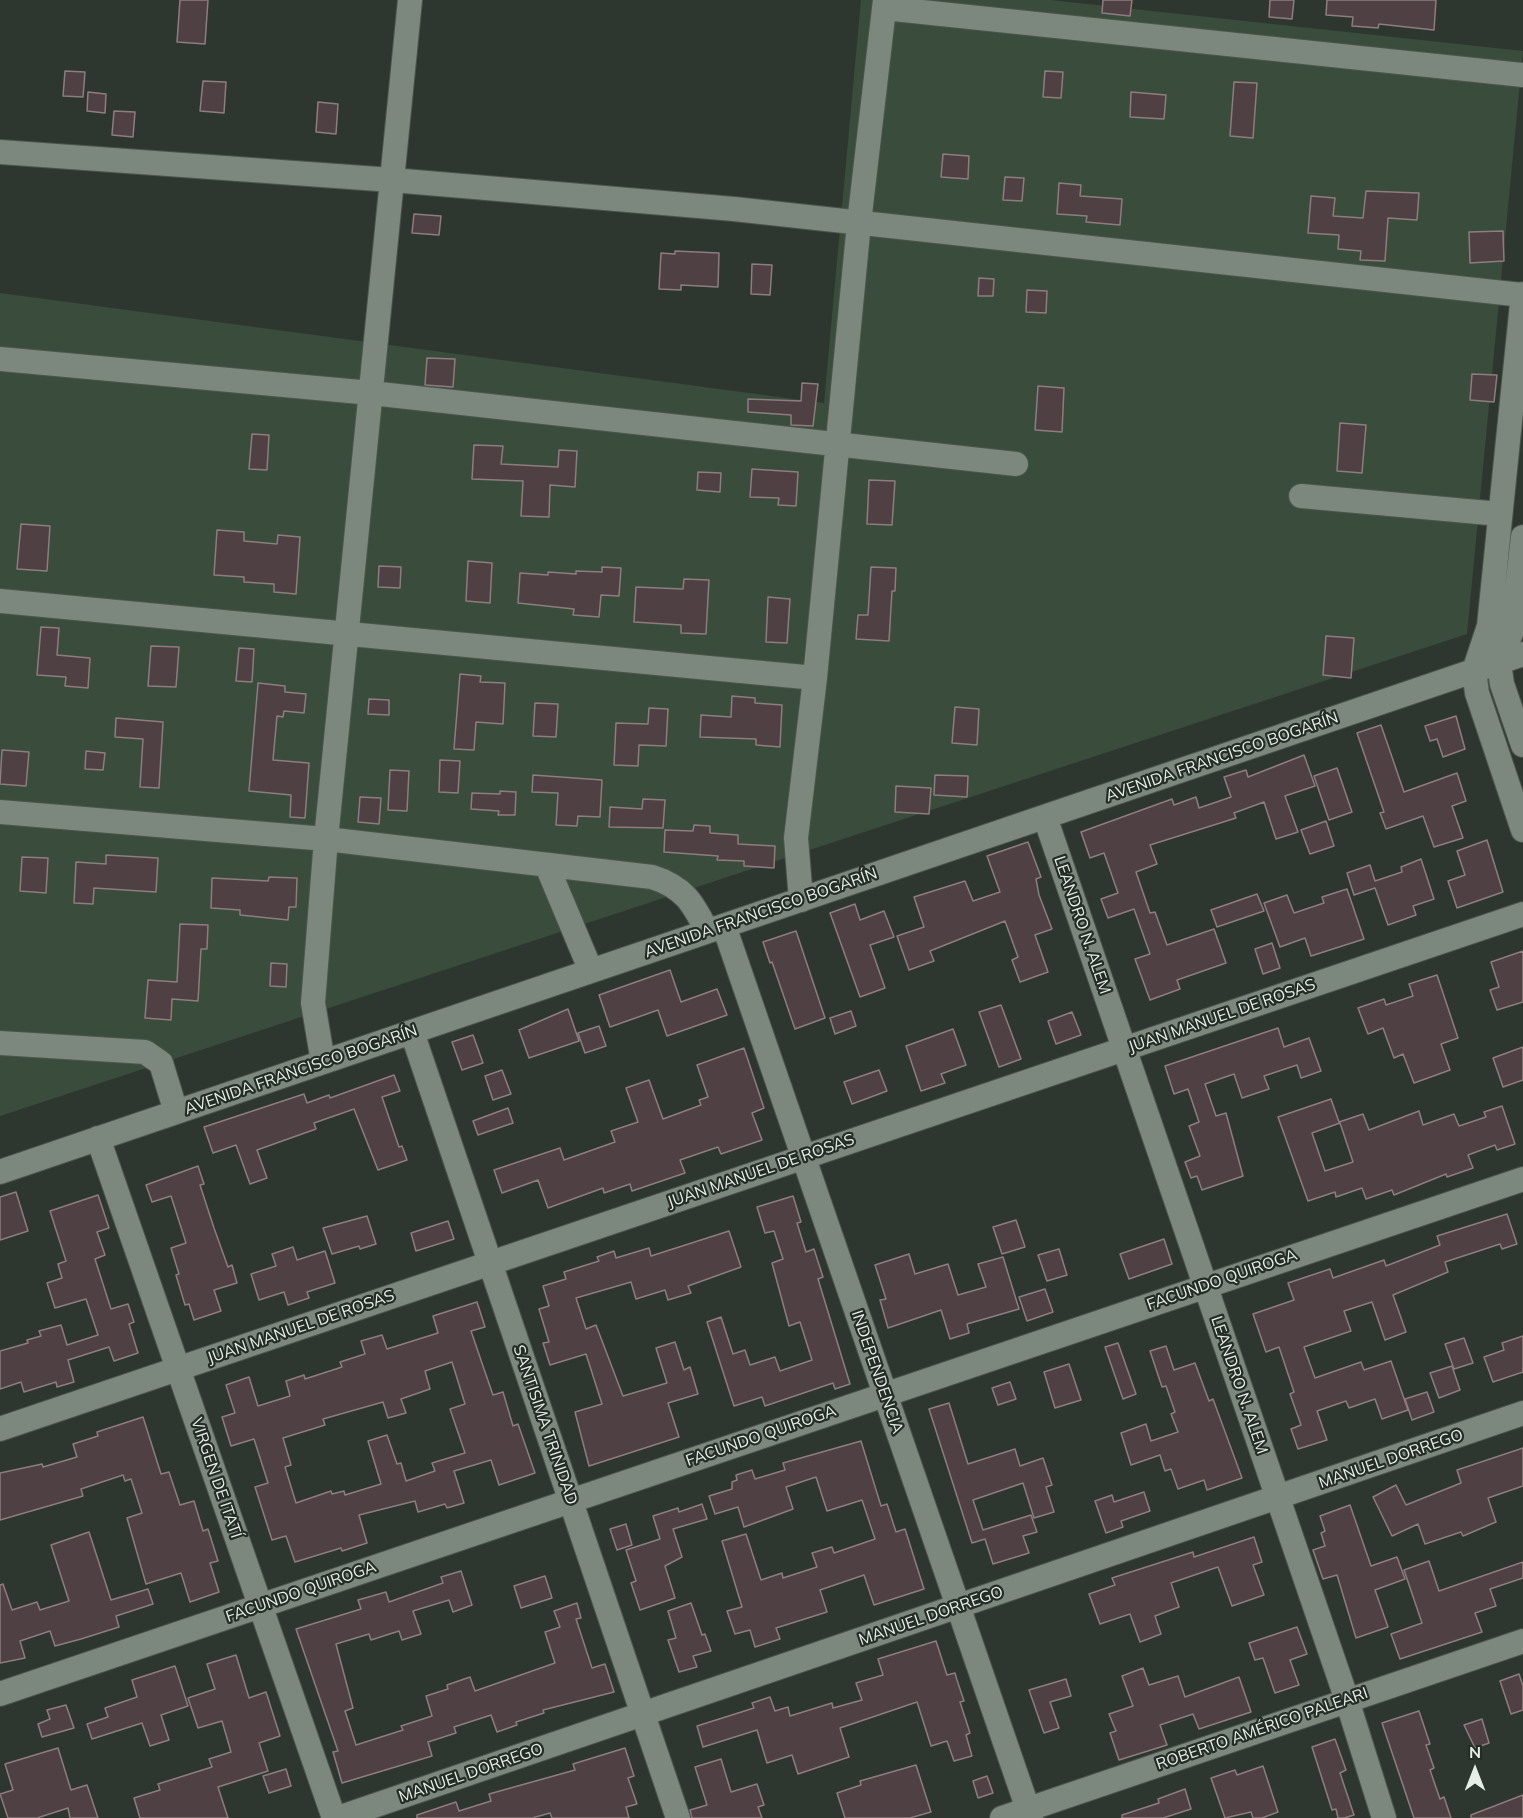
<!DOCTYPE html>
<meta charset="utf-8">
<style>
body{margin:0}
#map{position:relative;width:1523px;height:1818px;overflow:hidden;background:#2e372f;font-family:Mulish,sans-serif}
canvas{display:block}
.north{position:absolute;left:1445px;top:1740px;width:60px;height:60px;-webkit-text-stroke:4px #242d25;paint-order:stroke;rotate:0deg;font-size:16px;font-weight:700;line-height:24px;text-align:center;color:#e7ede7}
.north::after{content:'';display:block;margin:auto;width:21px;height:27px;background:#e7ede7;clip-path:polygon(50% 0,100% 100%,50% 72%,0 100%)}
</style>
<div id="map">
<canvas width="1523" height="1818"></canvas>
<div class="north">N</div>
</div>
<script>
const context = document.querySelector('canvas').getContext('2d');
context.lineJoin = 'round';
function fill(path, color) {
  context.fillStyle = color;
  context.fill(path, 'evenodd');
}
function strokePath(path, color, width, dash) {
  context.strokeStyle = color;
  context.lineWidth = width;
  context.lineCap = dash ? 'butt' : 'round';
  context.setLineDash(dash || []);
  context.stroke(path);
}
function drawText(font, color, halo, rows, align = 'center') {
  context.font = font + ' Mulish,sans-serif';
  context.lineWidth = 4.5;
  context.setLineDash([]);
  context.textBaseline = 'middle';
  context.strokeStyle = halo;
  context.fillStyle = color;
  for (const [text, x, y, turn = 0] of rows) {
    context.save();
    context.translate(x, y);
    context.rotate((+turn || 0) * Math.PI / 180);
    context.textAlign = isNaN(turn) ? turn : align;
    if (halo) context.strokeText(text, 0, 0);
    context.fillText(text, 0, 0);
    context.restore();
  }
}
fill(new Path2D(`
 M861 0H1050L1523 51 1467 634 0 1116V293L824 403Z`), '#3a4c3b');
const building = new Path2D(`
 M180 0H208L205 44 177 42Z
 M1103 0H1132L1130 16 1102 13Z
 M1270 0H1294L1292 19 1269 17Z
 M1327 0H1436L1434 30 1379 24 1378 28 1352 26 1353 17 1326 15Z
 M65 71 85 72 83 97 63 96Z
 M1045 71 1063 72 1061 98 1043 97Z
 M203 81 226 82 224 113 200 111Z
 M1234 82 1257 83 1253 138 1230 136Z
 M88 92 106 94 105 113 87 111Z
 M1131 92 1166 95 1164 119 1130 117Z
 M318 102 338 104 336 134 316 132Z
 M114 111 135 112 133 137 112 135Z
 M943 154 969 156 968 179 941 177Z
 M1005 177 1024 178 1022 201 1003 200Z
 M1059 183 1081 185 1080 196 1122 199 1120 225 1086 222 1087 216 1057 214Z
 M1366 191 1419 193 1417 220 1388 218 1385 261 1360 260 1361 251 1338 249 1339 235 1308 233 1311 196 1335 198 1333 216 1363 218Z
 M414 214 441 216 439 235 412 233Z
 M1503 231 1504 261 1470 263 1469 232Z
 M675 251 719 253 718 287 681 285V290L659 289 661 253 675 254Z
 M752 264 772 265 770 295 751 294Z
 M979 278 994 279 993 296H978Z
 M1027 290 1047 291 1046 313 1026 312Z
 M427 358 455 359 453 387 425 385Z
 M1472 374 1497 375 1494 402 1470 400Z
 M802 383 818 384 813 426 791 425V415L748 412V399L801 401Z
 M1038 386 1064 388 1062 432 1035 430Z
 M1340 423 1366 425 1362 473 1337 471Z
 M252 434 269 435 267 470 249 469Z
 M474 445 503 446 501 464 558 467 559 450 577 451 575 487 550 485 549 517 521 516 523 481 472 479Z
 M752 469 798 472 796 506 778 505 779 498 750 497Z
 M698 472 721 473 720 492 697 490Z
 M869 480 895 481 892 525 867 524Z
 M21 524 50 526 47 571 17 569Z
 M217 530 244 532V541L277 544 278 535 300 537 296 594 274 592V584L244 582V577L214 575Z
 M468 561 492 563 490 603 466 601Z
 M379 566 401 567 400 588 378 587Z
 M602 567 621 568 619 596 601 595 599 617 573 615 574 609 518 603 520 573 548 575V572L576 574V571L602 572Z
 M871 567 896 568 895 591H892L889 641 856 639 858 615H868Z
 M684 579 709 580 706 634 681 633V625L634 622 636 587 683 589Z
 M768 597 790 599 787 643 766 642Z
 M41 627 59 628 57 655 90 658 88 688 65 686 66 677 37 675Z
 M1326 636 1354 638 1351 678 1323 675Z
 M151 646 179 647 176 687 148 686Z
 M239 648 254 649 252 682 236 681Z
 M460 674 481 676 480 682 505 683 503 724 476 722 474 750 454 749Z
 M258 683 285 686V692L306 694 304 713 284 711 283 717 277 716 273 760 309 763 305 818 290 817 291 795 249 791Z
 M732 696 755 698V703L782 705 780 747 756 745V739L700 737 701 715 731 717Z
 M369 699 389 700V715L368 714Z
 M535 703 558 704 556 737 533 736Z
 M955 707 979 709 977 745 952 743Z
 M649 708 668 709 666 746 639 745 638 766 614 765 616 723 648 724Z
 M1456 716 1465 749 1443 757 1437 739 1430 741 1425 726Z
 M116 718 163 722 159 788 140 787 143 739 115 737Z
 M1381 725 1404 792 1457 773 1466 801 1452 806 1463 838 1434 847 1423 816 1386 829 1380 813 1384 812 1357 733Z
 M2 750 29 752 26 786 0 784Z
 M86 751 105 753 103 770 85 769Z
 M1304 755 1315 786 1285 796 1298 832 1276 839 1264 802 1234 813 1236 818 1150 845 1157 864 1136 872 1150 913 1155 912 1167 945 1214 929 1226 963 1177 980 1180 989 1150 1000 1135 959 1150 954 1134 909 1108 918 1101 899 1118 893 1104 853 1090 858 1081 832 1172 799 1174 805 1196 797 1199 808 1231 797 1224 777 1246 770 1248 777Z
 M440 760 460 761 458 793 439 792Z
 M1337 768 1352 812 1329 820 1314 776Z
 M390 770 409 771 407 811 388 810Z
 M533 775 602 780 600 817 578 816 577 826 556 825 558 793 532 792Z
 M935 775 968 776 967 797 934 795Z
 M896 786 931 788 929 814 895 812Z
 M500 791 516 792 515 815H498L499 811 471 809 472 793 500 794Z
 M360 797 381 798 379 824 358 822Z
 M643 799 665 800 663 828 609 827 610 807 642 809Z
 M1326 821 1334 846 1310 854 1301 830Z
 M694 825 710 826V833L738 835V844L775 846 774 868 744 866V861L717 860 718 856 664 852 665 830 693 831Z
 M1487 840 1503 892 1457 908 1448 881 1465 875 1457 851Z
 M1028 842 1041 877 1036 879 1039 895 1052 929 1035 935 1048 972 1020 982 1012 960 1018 957 1005 921 930 951 934 961 909 970 897 936 924 927 914 897 965 881 973 901 1000 892 987 856Z
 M106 855 158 858 156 892 94 888 93 904 74 903 76 862 106 864Z
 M22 857 48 858 46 893 20 891Z
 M1421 859 1434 899 1413 906 1416 915 1388 925 1375 888 1354 895 1347 873 1370 865 1375 881 1402 872 1401 867Z
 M269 877 297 878 296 907H289L288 920 240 915V910L211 908 212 878 268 881Z
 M1347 889 1364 939 1311 956 1305 938 1280 947 1264 903 1287 895 1294 913 1324 903 1322 897Z
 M1257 894 1264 911 1217 927 1211 910Z
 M855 904 860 920 884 911 894 937 870 945 885 988 860 997 830 913Z
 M180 924 208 925 207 949H201L198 1001 172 999 171 1020 145 1018 148 980 177 982Z
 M796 931 825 1018 795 1029 772 962 770 963 763 942Z
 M1272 943 1280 968 1263 974 1255 949Z
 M1523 951V1002L1497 1010 1490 990 1499 987 1491 962Z
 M271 963 287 964 286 987 270 986Z
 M670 970 681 1002 717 989 727 1015 667 1036 658 1010 610 1027 599 995Z
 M1437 975 1458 1038 1441 1044 1450 1070 1414 1083 1403 1054 1394 1058 1383 1028 1368 1034 1358 1008 1384 999 1386 1005 1413 996 1409 984Z
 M1001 1005 1021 1059 999 1067 979 1012Z
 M568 1009 579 1041 529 1058 519 1030Z
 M851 1011 856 1026 835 1034 830 1018Z
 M1072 1012 1081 1035 1056 1044 1048 1021Z
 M599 1026 606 1046 585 1053 578 1033Z
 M1278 1028 1284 1047 1309 1038 1321 1071 1301 1078 1297 1065 1264 1076 1269 1089 1242 1098 1234 1074 1205 1084 1216 1116 1226 1113 1243 1176 1202 1190 1197 1176 1191 1178 1185 1162 1200 1156 1189 1126 1199 1122 1188 1089 1174 1094 1165 1066Z
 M953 1029 966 1065 941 1074 945 1083 921 1091 906 1046Z
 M473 1035 483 1063 462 1070 452 1042Z
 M1523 1047V1080L1503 1087 1493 1058Z
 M744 1048 764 1108 752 1113 762 1140 721 1154 718 1147 680 1160 685 1173 632 1191 630 1184 604 1193 603 1188 548 1208 538 1180 502 1193 494 1170 560 1148 564 1160 615 1142 611 1131 638 1122 626 1088 649 1080 663 1119 701 1105 699 1100 708 1097 697 1065Z
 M502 1070 511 1094 493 1100 485 1076Z
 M879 1070 887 1091 852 1104 844 1082Z
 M394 1075 400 1091 382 1097 399 1147 402 1146 407 1160 378 1170 354 1109 314 1123 316 1129 257 1150 267 1178 250 1184 236 1145 213 1153 204 1127 304 1094 307 1103 329 1095 330 1098Z
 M1331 1099 1339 1122 1363 1114 1369 1130 1419 1111 1423 1125 1454 1114 1459 1126 1486 1117 1484 1112 1502 1106 1515 1144 1497 1150 1495 1145 1468 1155 1473 1168 1447 1177 1446 1174 1394 1195 1392 1190 1366 1199 1362 1188 1336 1197 1335 1192 1308 1201 1278 1117ZM1340 1123 1353 1162 1325 1171 1312 1133Z
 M508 1108 513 1123 478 1135 473 1121Z
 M198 1166 204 1184 200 1185 214 1228 228 1267 232 1265 237 1283 214 1290 221 1311 194 1320 189 1304 185 1305 176 1275 179 1274 171 1248 186 1243 171 1196 152 1202 146 1185Z
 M16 1192 28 1231 0 1240V1197Z
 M98 1195 109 1228 97 1232 105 1255 95 1259 111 1309 128 1304 134 1322 129 1324 138 1353 114 1361 109 1347 68 1360 74 1382 57 1387 56 1382 24 1392 21 1382 0 1389V1351L28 1343 27 1340 41 1336 39 1331 61 1325 67 1345 98 1335 86 1299 55 1308 47 1283 62 1278 58 1264 66 1261 50 1211Z
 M793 1196 801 1222 797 1223 806 1252 814 1249 823 1277 818 1279 850 1384 835 1389 833 1383 765 1406 762 1397 734 1406 707 1322 721 1317 733 1354 745 1350 750 1365 775 1357 780 1371 812 1360 800 1322 789 1326 772 1263 783 1259 774 1231 765 1233 757 1207Z
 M1507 1214 1517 1244 1502 1249 1500 1244 1445 1262 1448 1272 1393 1295 1406 1332 1385 1340 1372 1302 1344 1311 1351 1331 1304 1347 1315 1378 1361 1362 1364 1370 1391 1361 1408 1410 1382 1419 1375 1399 1349 1408 1346 1401 1317 1411 1327 1440 1298 1449 1291 1429 1301 1425 1290 1394 1294 1392 1279 1347 1266 1352 1253 1314 1294 1300 1288 1283 1330 1269 1333 1278 1384 1260 1386 1266 1440 1245 1437 1236Z
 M367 1216 376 1244 360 1249 359 1246 332 1254 323 1228Z
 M1016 1220 1025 1247 1002 1254 993 1227Z
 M448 1221 454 1239 416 1251 411 1233Z
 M729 1231 741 1267 688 1286 691 1293 668 1300 665 1290 636 1299 631 1282 576 1298 586 1329 596 1325 623 1396 667 1383 656 1348 675 1342 684 1370 690 1367 698 1394 668 1403 679 1437 589 1466 575 1412 602 1404 586 1354 550 1365 543 1343 549 1342 539 1309 549 1306 543 1286 566 1279 564 1272 599 1261 597 1257 614 1251 616 1258 649 1248 651 1256Z
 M1164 1239 1172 1264 1129 1279 1120 1254Z
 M293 1247 297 1260 325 1251 335 1283 307 1292 309 1298 288 1305 284 1292 259 1300 251 1274 276 1266 272 1254Z
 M1059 1249 1067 1275 1047 1281 1038 1255Z
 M909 1254 915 1274 948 1264 958 1295 986 1287 978 1264 1003 1257 1019 1309 967 1324 969 1333 950 1339 941 1310 888 1328 880 1300 886 1299 875 1265Z
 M1045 1289 1053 1312 1027 1321 1019 1297Z
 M477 1302 485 1327 471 1331 484 1369 493 1395 503 1392 513 1426 518 1424 535 1473 499 1485 491 1460 454 1471 464 1503 447 1508 445 1504 418 1512 415 1501 359 1515 367 1543 342 1551 341 1548 295 1562 286 1536 272 1540 255 1487 268 1483 254 1439 231 1446 222 1417 235 1413 226 1385 249 1377 258 1406 290 1396 286 1381 304 1375 305 1379 342 1367 340 1362 365 1354 361 1341 382 1335 387 1349 438 1333 433 1316ZM452 1362 465 1404 450 1409 465 1453 432 1463 435 1471 406 1481 401 1463 397 1464 387 1435 368 1441 381 1484 345 1495 344 1491 332 1494 331 1491 296 1503 285 1467 291 1465 283 1438 325 1425 323 1419 383 1402 388 1418 406 1413 401 1399 430 1389 425 1371Z
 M1523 1336V1372L1493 1382 1484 1357 1504 1350 1502 1343Z
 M1464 1338 1473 1363 1454 1369 1445 1344Z
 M1118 1343 1136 1394 1123 1399 1105 1347Z
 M1166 1346 1174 1370 1195 1363 1209 1401 1213 1399 1242 1478 1207 1490 1204 1480 1178 1489 1171 1469 1165 1471 1160 1455 1131 1465 1121 1433 1146 1424 1151 1441 1178 1432 1171 1414 1175 1412 1166 1386 1162 1387 1150 1351Z
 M1069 1364 1081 1400 1055 1408 1044 1372Z
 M1452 1366 1460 1390 1439 1398 1430 1373Z
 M1010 1382 1016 1399 998 1405 992 1388Z
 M1427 1392 1434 1412 1412 1420 1405 1399Z
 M949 1403 968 1464 1015 1449 1020 1466 1043 1458 1052 1485 1046 1487 1054 1512 1034 1518 1023 1483 973 1500 983 1530 1031 1515 1037 1532 1023 1536 1029 1553 993 1564 985 1539 972 1543 929 1409Z
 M143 1417 161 1474 169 1472 180 1505 194 1501 203 1531 208 1529 218 1561 210 1563 219 1592 190 1602 181 1573 146 1584 127 1518 142 1513 131 1479 125 1481 123 1475 81 1489 83 1496 0 1520V1473L42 1464 43 1467 77 1457 73 1444 98 1436 97 1432Z
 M861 1441 881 1506 887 1504 896 1532 905 1529 924 1589 874 1605 864 1575 820 1590 827 1612 776 1628 780 1639 755 1647 750 1630 735 1634 727 1611 742 1607 722 1541 746 1534 761 1580 782 1573 783 1578 817 1567 812 1553 832 1547 834 1553 875 1539 862 1500 827 1511 816 1477 786 1487 793 1509 744 1527 738 1507 715 1514 709 1496 732 1489V1482L737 1480 736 1475 752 1470 755 1479 785 1470 783 1463Z
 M1523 1448V1486L1488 1498 1496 1522 1463 1536 1461 1532 1425 1544 1418 1524 1392 1536 1373 1497 1396 1485 1406 1505 1461 1483 1457 1470Z
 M1144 1492 1150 1511 1121 1521 1123 1527 1106 1533 1095 1501 1112 1495 1114 1502Z
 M702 1504 707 1519 673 1529 682 1557 665 1566 675 1598 640 1610 631 1583 636 1581 626 1550 660 1539 653 1516 678 1508 679 1512Z
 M1350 1505 1371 1566 1397 1557 1405 1579 1375 1590 1388 1627 1356 1638 1337 1575 1323 1579 1313 1550 1325 1546 1321 1533 1325 1531 1320 1516Z
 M626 1524 632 1545 617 1550 610 1529Z
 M89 1532 111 1600 148 1589 153 1604 116 1616 119 1627 81 1639 55 1646 50 1631 20 1641 25 1658 0 1663V1585L3 1584 12 1610 37 1602 40 1610 69 1601 51 1545Z
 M1254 1537 1262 1562 1253 1565 1264 1595 1232 1606 1218 1567 1171 1583 1179 1607 1155 1616 1161 1634 1140 1642 1130 1614 1100 1624 1089 1594 1115 1585 1112 1578 1193 1552 1194 1557Z
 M1429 1561 1439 1591 1523 1562V1578L1490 1589 1496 1606 1475 1613 1482 1632 1400 1659 1391 1634 1422 1623 1404 1570Z
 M461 1571 472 1605 453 1612 449 1600 413 1611 421 1634 402 1640 399 1631 371 1640 369 1634 336 1644 353 1708 345 1711 356 1745 403 1730 401 1726 432 1716 426 1696 448 1689 447 1685 470 1677 475 1691 555 1663 545 1632 560 1627 554 1611 577 1603 581 1618 576 1619 592 1668 605 1664 614 1692 543 1710 544 1713 516 1722 517 1725 497 1732 491 1715 454 1727 456 1733 428 1742 432 1756 342 1783 333 1752 338 1751 296 1629 361 1609 358 1600 386 1592 389 1602 443 1583 441 1577Z
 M545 1576 552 1598 521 1608 514 1586Z
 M691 1603 702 1635 705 1634 711 1651 693 1656 697 1667 679 1672 668 1640 676 1638 668 1611Z
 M1297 1627 1307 1654 1290 1660 1299 1685 1275 1693 1263 1658 1255 1660 1249 1643Z
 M936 1641 947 1675 955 1673 957 1680 964 1701 960 1702 970 1733 966 1735 972 1756 954 1761 947 1741 931 1746 917 1702 840 1728 849 1757 798 1774 792 1755 767 1763 757 1730 703 1747 697 1726 754 1708 752 1703 770 1697 775 1711 788 1707 790 1716 832 1703 833 1708 862 1700 856 1683 883 1675 878 1659Z
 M236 1655 249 1698 266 1692 280 1736 259 1743 268 1771 218 1787 228 1818H140L134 1798 160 1790 158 1784 212 1767 209 1759 231 1752 222 1721 198 1728 188 1698 215 1689 207 1664Z
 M175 1666 188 1706 161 1715 169 1740 150 1746 142 1723 92 1739 87 1724 108 1717 105 1708 137 1697 132 1680Z
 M1143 1668 1149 1685 1178 1676 1185 1697 1239 1677 1251 1712 1199 1729 1193 1714 1160 1725 1167 1745 1119 1760 1110 1733 1116 1731 1109 1714 1133 1706 1122 1676Z
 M1519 1674 1523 1686V1710L1511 1714 1500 1681Z
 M1066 1679 1071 1696 1050 1702 1059 1728 1044 1733 1029 1690Z
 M66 1705 74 1728 42 1737 38 1724 50 1719 47 1710Z
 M1419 1711 1430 1744 1426 1745 1434 1768 1430 1770 1440 1799 1444 1797 1451 1818H1414L1382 1723Z
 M1482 1719 1489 1743 1475 1748 1464 1725Z
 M1335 1739 1346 1770 1340 1773 1354 1815 1344 1818H1338L1336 1809 1332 1810 1312 1747Z
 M58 1748 71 1790 87 1785 98 1818H70L68 1808 37 1818H8L0 1794 13 1790 5 1764Z
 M625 1748 634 1776 628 1778 637 1804 626 1807 629 1818H552L550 1813 532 1818H417V1815L456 1802 459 1811 491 1801 489 1794 575 1770 573 1764Z
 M721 1759 731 1792 757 1784 764 1805 758 1807 762 1818H692L690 1810 707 1805 695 1767Z
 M916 1765 931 1812 910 1818H845L837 1793 861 1785 860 1781Z
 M1263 1766 1278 1812 1262 1818H1253L1251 1812 1225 1818 1211 1778 1235 1770 1237 1775Z
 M286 1769 291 1786 269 1793 263 1776Z
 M987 1776 993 1793 978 1798 973 1781Z
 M1185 1789 1191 1809 1163 1818H1122V1815L1159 1803 1158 1799Z
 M1523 1795V1818H1471V1815Z`);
fill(building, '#4f4143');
strokePath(building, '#8d7d7f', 1.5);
const minor = new Path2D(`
 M884 8 1523 75
 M0 152 392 180 734 209 1523 295
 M1523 294 1489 626 1474 671 1477 693 1523 830
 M0 359 371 393 1016 464
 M1301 496 1500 514
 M1523 537 1512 631 1499 662 1502 684 1523 745
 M0 601 815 678
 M0 812 326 839 652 877C684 887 693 903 707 931
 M1045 817 1347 1700 1384 1818
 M547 866 591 971
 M801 900 796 838 815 678 859 223 885 0
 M724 926 1031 1818
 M412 1032 678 1818
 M0 1043 145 1052 161 1063 176 1112
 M323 1062 313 1003 326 839 410 0
 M98 1138 334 1818
 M0 1172 1523 654
 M0 1429 1523 914
 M0 1694 1523 1179
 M338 1818 1523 1413
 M1002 1818 1523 1641`);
strokePath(minor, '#4c554d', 26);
strokePath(minor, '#7c877d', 24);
drawText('16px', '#e7ede7', '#242d25', [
 ["AVENIDA FRANCISCO BOGARÍN",1222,757,-19],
 ["AVENIDA FRANCISCO BOGARÍN",761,913,-19],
 ["LEANDRO N. ALEM",1082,925,71],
 ["JUAN MANUEL DE ROSAS",1222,1016,-19],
 ["AVENIDA FRANCISCO BOGARÍN",301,1070,-19],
 ["JUAN MANUEL DE ROSAS",761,1171,-19],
 ["FACUNDO QUIROGA",1222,1280,-19],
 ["JUAN MANUEL DE ROSAS",301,1327,-19],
 ["INDEPENDENCIA",877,1372,71],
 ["LEANDRO N. ALEM",1239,1385,71],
 ["SANTISIMA TRINIDAD",545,1425,71],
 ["FACUNDO QUIROGA",761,1436,-19],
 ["MANUEL DORREGO",1391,1459,-19],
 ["VIRGEN DE ITATÍ",216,1478,71],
 ["FACUNDO QUIROGA",301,1592,-19],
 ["MANUEL DORREGO",931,1616,-19],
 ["ROBERTO AMÉRICO PALEARI",1262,1729,-19],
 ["MANUEL DORREGO",471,1773,-19]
]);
</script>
